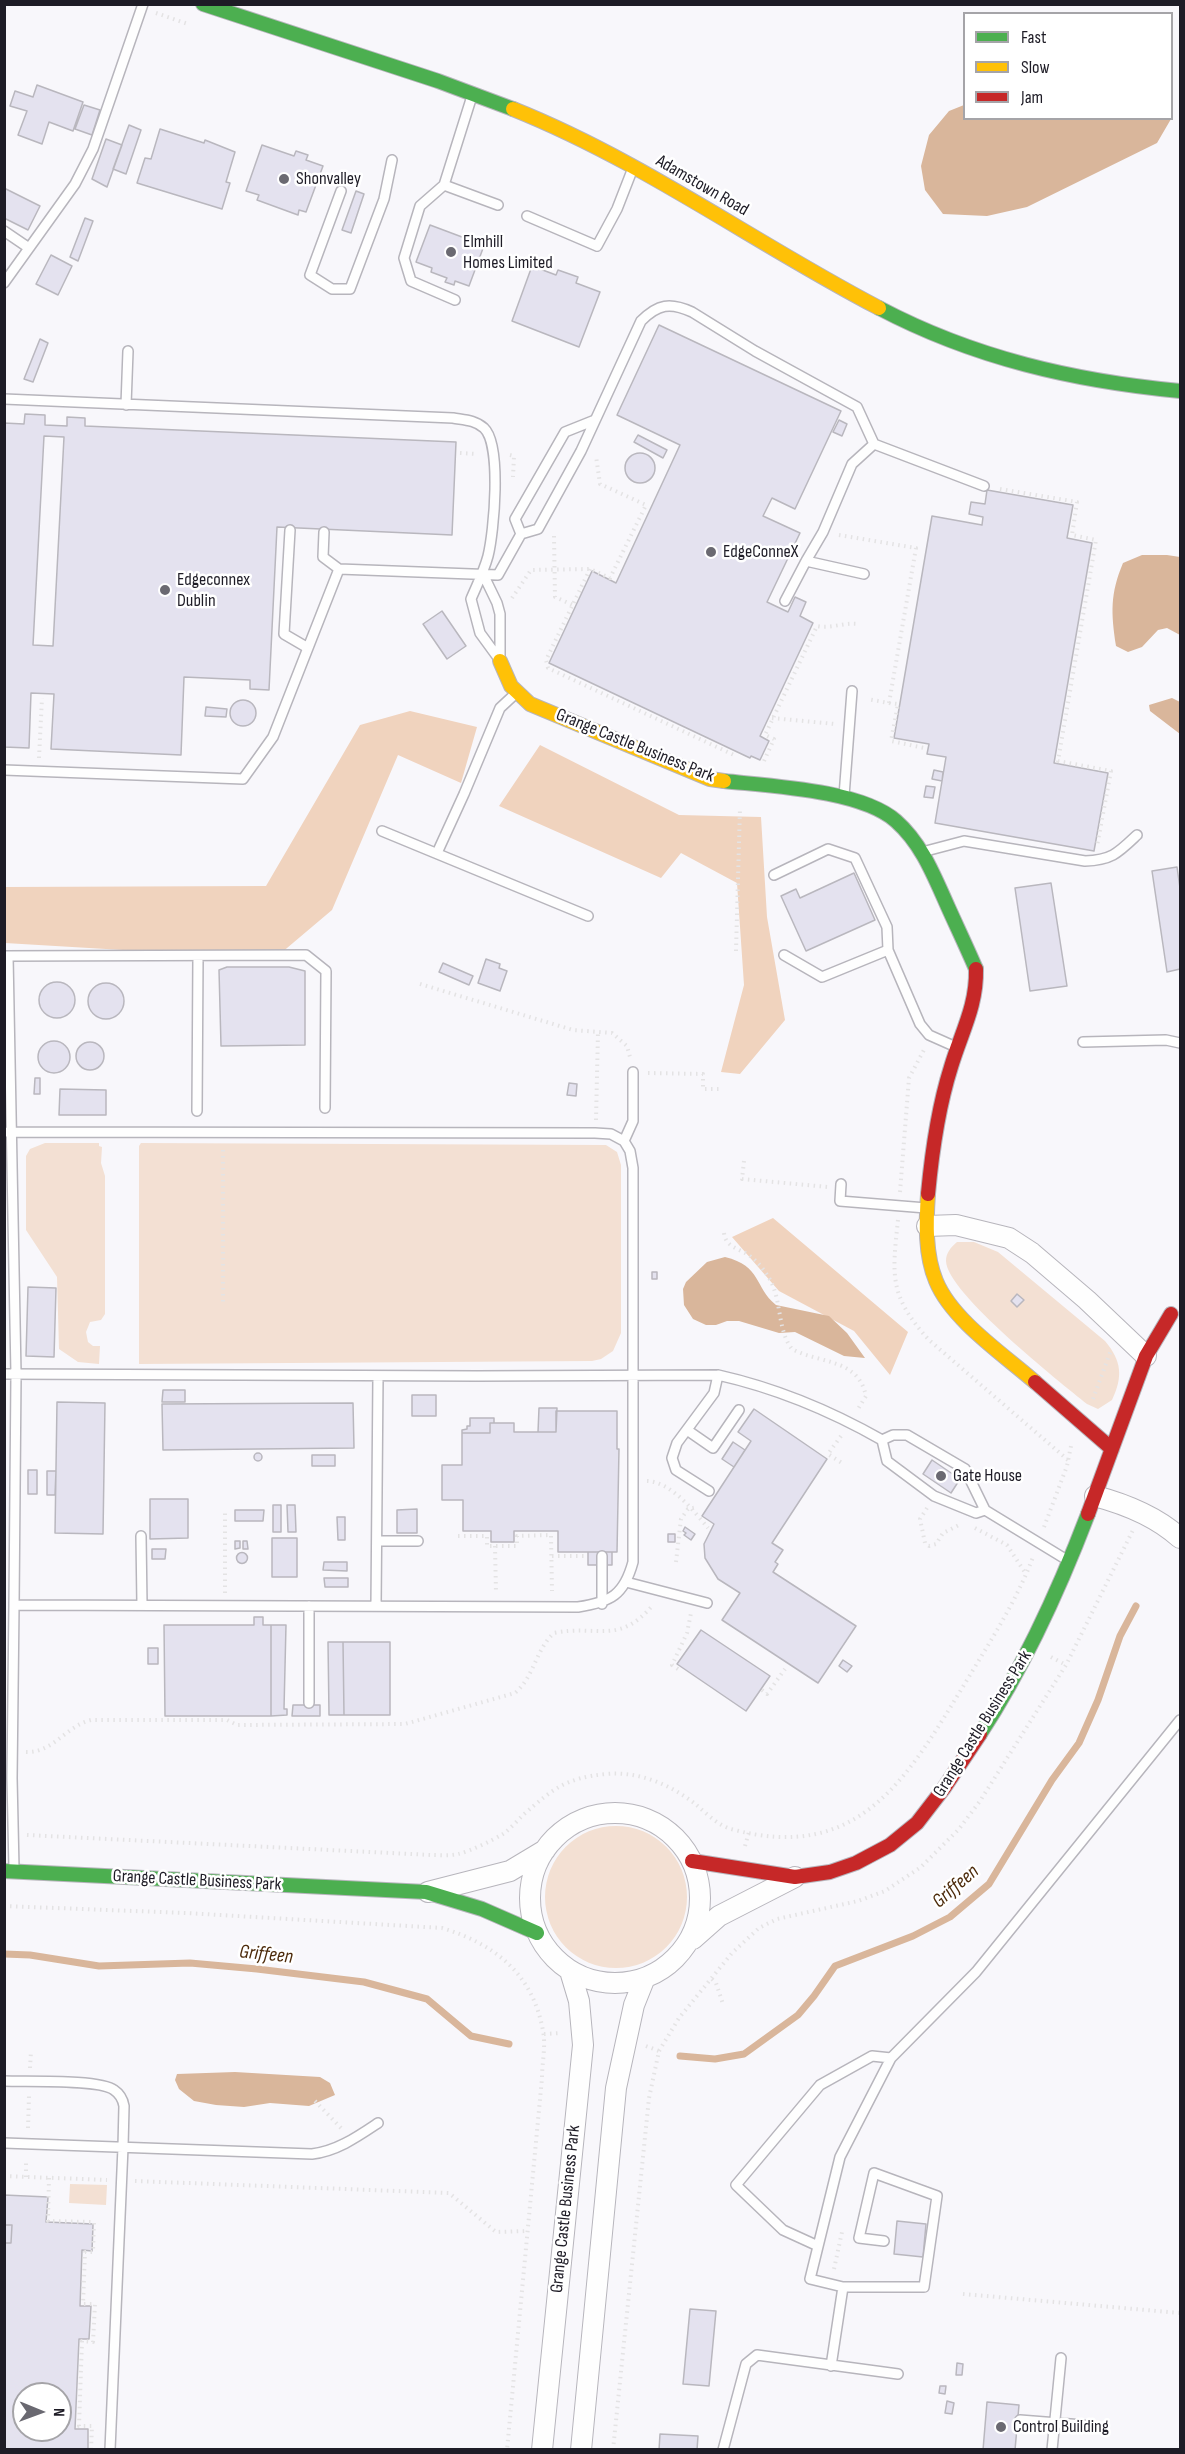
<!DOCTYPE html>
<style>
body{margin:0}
#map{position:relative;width:1185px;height:2454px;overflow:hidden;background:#f8f7fb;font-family:"Sofia Sans Condensed",sans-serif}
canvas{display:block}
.frame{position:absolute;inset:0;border:6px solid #1e1c26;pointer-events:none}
.legend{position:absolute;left:963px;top:12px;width:210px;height:108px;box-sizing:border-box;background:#fff;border:2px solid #a5a4a8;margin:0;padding:8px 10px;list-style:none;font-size:18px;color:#1e1c26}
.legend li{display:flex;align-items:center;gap:12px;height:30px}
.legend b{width:30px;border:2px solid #a5a4a8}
.north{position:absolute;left:12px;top:2382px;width:60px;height:60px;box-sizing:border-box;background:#fff;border:2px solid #a5a4a8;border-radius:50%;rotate:91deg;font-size:16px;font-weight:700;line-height:24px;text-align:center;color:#1e1c26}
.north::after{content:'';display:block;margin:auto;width:21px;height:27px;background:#6a6971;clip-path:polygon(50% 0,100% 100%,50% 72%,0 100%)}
</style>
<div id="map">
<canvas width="1185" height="2454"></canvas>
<div class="frame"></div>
<ul class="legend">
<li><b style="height:8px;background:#4caf50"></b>Fast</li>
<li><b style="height:8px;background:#ffc107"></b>Slow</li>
<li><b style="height:8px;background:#c62828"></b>Jam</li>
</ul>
<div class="north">N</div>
</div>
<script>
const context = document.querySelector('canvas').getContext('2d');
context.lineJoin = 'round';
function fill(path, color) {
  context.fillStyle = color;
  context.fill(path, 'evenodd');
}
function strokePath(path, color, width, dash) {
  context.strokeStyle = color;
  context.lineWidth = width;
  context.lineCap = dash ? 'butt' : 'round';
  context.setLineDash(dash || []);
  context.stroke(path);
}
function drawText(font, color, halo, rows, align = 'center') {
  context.font = font + ' "Sofia Sans Condensed",sans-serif';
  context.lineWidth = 5;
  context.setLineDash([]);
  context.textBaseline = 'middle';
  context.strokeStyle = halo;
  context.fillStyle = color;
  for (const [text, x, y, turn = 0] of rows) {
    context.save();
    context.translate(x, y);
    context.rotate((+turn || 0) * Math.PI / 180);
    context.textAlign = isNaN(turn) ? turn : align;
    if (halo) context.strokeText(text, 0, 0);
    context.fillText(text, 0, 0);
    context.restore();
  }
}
fill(new Path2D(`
 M45 1143H99V1146L102 1147 101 1163 105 1176V1314L101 1320 90 1322 86 1332 88 1342 93 1346H100L99 1364 78 1362 59 1349 57 1277 26 1230V1156L30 1149Z
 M141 1143 606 1145 617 1152 621 1165V1333L613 1351 601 1359 592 1361 139 1364V1146Z
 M957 1242H974L998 1252 1105 1341C1122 1361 1123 1377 1112 1400L1098 1409 1087 1404C1060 1382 947 1293 946 1261 946 1253 951 1247 957 1242Z
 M545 1897a71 71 0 1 1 142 0a71 71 0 1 1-142 0Z
 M70 2184 107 2185 106 2205 69 2203Z`), '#f3e0d3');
fill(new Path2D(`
 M410 711 477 727 461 783 398 755 332 910 274 959 5 943 4 887 266 886 360 725Z
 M540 745 679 815 761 817 767 917 785 1020 740 1074 721 1072 744 985 737 883 681 853 661 878 499 806Z
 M773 1218 908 1332 890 1375 854 1331 779 1291 732 1237Z`), '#f0d3be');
fill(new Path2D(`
 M964 105V118L1171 119 1157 143 1027 207 987 216 943 214 925 190 921 166 929 135 949 111Z
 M1142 555H1167L1180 557V635L1167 628 1158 630 1142 647 1128 652 1116 646C1111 613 1110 594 1123 563Z
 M1172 698 1180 702V753V734L1150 711 1149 705Z
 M725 1257C762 1266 754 1287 776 1305L829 1316 847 1333 865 1358 844 1356 795 1332 779 1333 739 1321H727L716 1325H706L693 1319 684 1305 683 1289 686 1282 707 1262Z
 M235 2072 320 2077 330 2083 335 2095 309 2106 270 2103 244 2107 216 2105 194 2101 179 2089 175 2080 177 2074Z`), '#d9b69b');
strokePath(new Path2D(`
 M4 1954 30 1955 99 1966 190 1963 257 1969 364 1982 427 1999 471 2036 509 2044
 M680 2056 715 2059 744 2054 798 2015 814 1996 835 1966 913 1936 950 1917 989 1884 1052 1780 1079 1743 1098 1700 1120 1636 1136 1606`), '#d9b69b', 7);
const building = new Path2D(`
 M37 85 83 102 73 131 49 122 42 144 18 135 27 111 10 106 15 91 33 97Z
 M84 105 100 110 92 135 75 129Z
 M129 125 141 130 126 174 113 169Z
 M160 129 204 143 205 140 235 152 226 182 230 183 222 209 137 183 145 158 151 159Z
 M106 139 122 145 107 187 92 179Z
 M262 145 294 156 296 151 308 155 306 160 323 166 306 212 299 210 298 215 257 200 259 195 246 191Z
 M4 188 40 206 28 230 4 218Z
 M356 191 364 194 351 233 342 230Z
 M85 218 93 221 78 261 70 257Z
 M430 225 470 240 471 237 485 243 469 286 455 281 454 285 445 282 447 278 431 272 432 268 416 262Z
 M51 255 72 266 58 295 36 284Z
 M532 266 556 275 558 270 578 277 576 283 600 292 579 347 512 321Z
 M659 325 841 411 795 509 772 498 763 516 800 533 767 602 788 612 795 597 806 602 800 616 813 623 760 736 769 741 760 760 751 756 750 758 549 663 592 571 616 583 680 445 617 415Z
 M40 339 48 343 33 382 24 379Z
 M25 414 45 415V425L67 426V417L85 418V426L456 442 452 535 277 527 269 690 250 689V680L184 677 181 755 51 749 54 694 31 693 29 748 4 747V423L24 424ZM44 436 64 437 53 646 33 645Z
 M839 420 847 424 842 436 833 432Z
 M638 435 667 450 663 458 634 442Z
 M625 468a15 15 0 1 1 30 0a15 15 0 1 1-30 0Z
 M987 490 1073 505 1067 538 1092 543 1054 763 1108 773 1094 851 935 823 946 757 927 754 929 744 894 738 932 516 982 525 983 517 969 514 971 502 985 504Z
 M442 611 466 646 447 659 423 624Z
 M230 713a13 13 0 1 1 26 0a13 13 0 1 1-26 0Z
 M206 707 227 709 226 717 205 716Z
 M934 770 943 772 942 781 932 779Z
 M926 786 935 787 933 798 924 797Z
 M1177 867 1180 888V969L1167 972 1152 871Z
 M854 873 875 920 806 951 781 896 796 889 800 898Z
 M1051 883 1067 986 1030 991 1015 888Z
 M486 959 500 964 499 968 507 971 500 991 478 983Z
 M443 963 473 976 469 985 439 972Z
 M227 967H289L305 971V1045L221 1046 219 970Z
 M39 1000a18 18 0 1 1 36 0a18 18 0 1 1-36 0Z
 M88 1001a18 18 0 1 1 36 0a18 18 0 1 1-36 0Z
 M38 1057a16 16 0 1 1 32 0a16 16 0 1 1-32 0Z
 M76 1056a14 14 0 1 1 28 0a14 14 0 1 1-28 0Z
 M35 1078H40V1094H34Z
 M569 1083 577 1084 576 1096 567 1095Z
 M60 1089 106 1090V1115H59Z
 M652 1272H657V1279H652Z
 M28 1287 56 1288 54 1357 26 1356Z
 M1017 1294 1024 1300 1017 1307 1011 1301Z
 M163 1390H185V1402H162Z
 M412 1395H436V1416H412Z
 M57 1402 105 1403 103 1534 55 1533Z
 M353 1403 354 1448 163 1450 162 1404Z
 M539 1408H557L556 1432H538Z
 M754 1409 827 1459 772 1543 783 1550 775 1562 778 1564 773 1572 856 1626 818 1683 722 1620 740 1593 718 1579 705 1558 704 1544 714 1524 702 1516 751 1441 738 1432Z
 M556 1411H617V1449H619L617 1552H558V1531H514V1542H491V1531H463V1500H442V1465H462V1433H490V1423H514V1432H556Z
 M470 1418H494V1423H490V1433H462V1430L467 1429V1426H470Z
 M733 1442 745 1450 734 1467 722 1459Z
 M254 1457a4 4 0 1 1 8 0a4 4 0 1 1-8 0Z
 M312 1455H335V1466H312Z
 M932 1460 960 1479 951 1493 923 1474Z
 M28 1470H37V1494H28Z
 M47 1471H56L55 1495H47Z
 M150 1499H188V1538L150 1539Z
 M273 1505H281V1532H273Z
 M287 1505H295L296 1532H288Z
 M417 1509V1533H397V1510Z
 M235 1510H264L263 1521H235Z
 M337 1517H345V1540H338Z
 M685 1527 695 1534 691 1540 684 1535 686 1533 683 1531Z
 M668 1534H675V1542H668Z
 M272 1538H297V1577H272Z
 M235 1541H240V1548L235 1549Z
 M243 1541H247L248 1549H243Z
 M152 1549H166L165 1559H152Z
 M588 1552H612V1565H588Z
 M236.5 1558a5.5 5.5 0 1 1 11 0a5.5 5.5 0 1 1-11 0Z
 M324 1562H347V1571L323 1570Z
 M324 1578H348V1587H325Z
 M254 1617H263V1625H271V1716H165L164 1625H254Z
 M271 1625H286L284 1709H287V1715L271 1716Z
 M701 1630 770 1676 746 1711 677 1664Z
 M328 1642H343L344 1715H329Z
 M343 1642H390V1715H344Z
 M148 1648H158V1664H148Z
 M843 1660 852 1666 847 1672 839 1666Z
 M293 1705H320V1716H292Z
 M4 2195 48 2197 46 2222 93 2224 92 2251 82 2250 80 2306H91L89 2339H79L75 2429H88V2450H4V2243H11L12 2225H4ZM24 2394H60V2430H24Z
 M897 2221 926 2224 923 2257 894 2254Z
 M4 2225H12L11 2243H4Z
 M690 2309 716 2311 709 2386 683 2384Z
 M957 2363 963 2364 962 2375H956Z
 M940 2386H946L945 2394 939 2393Z
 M947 2401 954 2403 952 2414 945 2413Z
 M987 2402 1019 2405 1015 2450H983Z
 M660 2434 698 2436 697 2450H659Z`);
fill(building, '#e4e2ef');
strokePath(building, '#b9b7be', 1.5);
const lane = new Path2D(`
 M472 96 444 185 498 205
 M444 185 420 206 404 258 411 281 455 300
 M341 191 310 275 332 289H350L384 199 392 160
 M527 216 597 246 617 209 633 168
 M4 231 29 248
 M4 283 75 184 93 149 143 4
 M4 399 453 418C464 420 475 420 484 428 502 445 494 532 488 556 484 571 477 585 471 599L480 633 499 659
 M126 405 128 351
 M290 530 284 634 308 648
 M324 532 323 557 339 569
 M521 534 515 519 565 432 595 420
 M483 574 497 603 500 614V658
 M864 574 806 561 823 532 852 464 874 444
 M785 601 806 561
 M4 770 243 779 273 737 339 569 498 575 521 534 538 529 581 451 641 321C658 304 670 302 692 312L755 351 857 407 874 444 984 486
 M844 796 852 691
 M382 831 588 916
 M926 851 964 841 1085 861C1112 860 1118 853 1137 835
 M437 853 464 794 500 708 514 695
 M774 875 828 849 855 858 887 927 888 950 920 1024 929 1035 956 1047
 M784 955 822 977 888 950
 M4 956 306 955 326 971 325 1108
 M8 956 16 1374 14 1605 578 1607C611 1602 624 1595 633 1562V1168L630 1151 624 1141 633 1121V1072
 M1083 1042 1166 1040 1180 1043
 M197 1111 198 956
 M7 1132 595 1133 611 1134 624 1141
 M841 1184 840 1201 926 1208
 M4 1374 477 1376 718 1375C776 1388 831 1411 882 1440L887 1461 934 1496 976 1513 985 1510
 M687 1430 713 1448 739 1410
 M882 1440 893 1435H907L965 1469 985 1510 1067 1560
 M709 1491 676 1470 672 1458 677 1443 714 1393 718 1375
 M141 1536 142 1605
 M377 1541H418
 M626 1582 707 1603
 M602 1604V1556
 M376 1606 378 1376
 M309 1703V1606
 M14 1869 12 1778 14 1605
 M4 2081C26 2082 100 2079 114 2090 120 2094 123 2100 124 2106L123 2147 110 2450
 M4 2143 312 2154C337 2151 357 2137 378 2123
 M818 2246 783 2230 736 2185 820 2085 872 2056 891 2058
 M843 2287H924L937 2196 874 2173 859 2238 884 2241
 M831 2366 843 2287 810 2279 840 2157 891 2058 976 1972 1180 1720
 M1020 2420 1083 2425
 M723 2450 746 2364 757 2355 898 2374
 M1052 2450 1061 2358`);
const street = new Path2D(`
 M927 1226 956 1225 1009 1238 1032 1253 1087 1300 1146 1356
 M1095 1496C1125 1504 1157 1517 1180 1538
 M530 1898a85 85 0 1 1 170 0a85 85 0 1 1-170 0Z
 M428 1892 510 1871 545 1850
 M693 1939 719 1916 795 1877
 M542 2450 583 2045 579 2001 570 1971
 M581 2450 616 2088 634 2005 644 1980`);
const fast = new Path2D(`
 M203 4 438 81 513 109
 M879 308C974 358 1074 381 1180 391
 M724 781C770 786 861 790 896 821 922 844 934 876 948 907 957 927 967 948 976 969
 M980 1734C1025 1665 1059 1590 1088 1514
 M4 1871 426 1892 482 1909 537 1933`);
const slow = new Path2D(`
 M513 109C643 161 756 244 879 308
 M500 661 511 686 530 704 710 779 724 781
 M928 1194C926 1222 925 1255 936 1281 952 1320 1003 1354 1035 1382`);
const jam = new Path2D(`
 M928 1194C932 1151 938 1108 951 1067 961 1033 977 1006 976 969
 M1035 1382 1112 1449
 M1088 1514 1146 1356 1171 1314
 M692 1861 795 1877 830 1872 856 1863 890 1845 917 1823 944 1788 980 1734`);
strokePath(lane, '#b7b5bc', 12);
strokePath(street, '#b7b5bc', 22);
strokePath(fast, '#b7b5bc', 16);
strokePath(slow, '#b7b5bc', 16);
strokePath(jam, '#b7b5bc', 16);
strokePath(new Path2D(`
 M156 13 188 24
 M460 453 478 454
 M510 455 514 456 513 477
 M1000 489 1077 502 1072 535 1096 540 1058 761 1111 771 1097 846
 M839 535 916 548 889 703 867 699
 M554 536 555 597 573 605
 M590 569 546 660 548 668 734 755
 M512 598 531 570 590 569 610 578 646 505 600 484 596 456
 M889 703 898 704 891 741 924 748
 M772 718 835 724
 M39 758 42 698
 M764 761 774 739 765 735 817 626C831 629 844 622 859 624
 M736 951 740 808
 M420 984 573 1030 612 1033 627 1046 630 1057
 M648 1073 703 1074V1089H723
 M596 1120 598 1032
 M223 1150V1305
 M744 1161 742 1179 828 1187
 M900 1192 909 1078 925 1048
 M898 1220C892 1276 889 1296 929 1340L1068 1460
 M724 1233C726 1248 739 1248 750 1256 758 1262 764 1270 769 1278 782 1299 777 1330 792 1349 820 1364 858 1358 866 1396L858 1409
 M1093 1399 1111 1350
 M841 1436 828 1454 842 1463
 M647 1481C671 1482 693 1510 708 1528
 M927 1508 920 1519 925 1543 929 1546 936 1544 943 1533 961 1524
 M1044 1527 1067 1466 1071 1446
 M975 1528 1007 1545 1026 1574
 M458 1536H487V1546H517V1536L551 1535 552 1591
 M495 1546 496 1593
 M552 1556H586
 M676 1562 681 1519 688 1509 698 1507
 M225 1593V1512
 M1051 1657 1066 1665
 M678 1669 672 1665 687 1633 691 1613
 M762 1690 767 1694 785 1669
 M26 1752C53 1753 66 1726 91 1720H227L237 1725 405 1724 515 1693C534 1677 536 1649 554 1633 597 1624 618 1646 653 1605
 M27 1835 431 1855C439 1855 449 1856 458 1854 471 1851 491 1841 503 1834 510 1829 517 1821 523 1815 553 1789 565 1778 606 1774 638 1771 669 1784 694 1803 705 1812 717 1825 731 1829 861 1865 909 1775 967 1680 991 1640 1017 1600 1033 1557
 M745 1846 749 1832
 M4 1906 186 1913 442 1928C495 1944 533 1974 543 2031 546 2046 542 2063 542 2078L507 2450
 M712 1979 716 1983 723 2004
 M544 2034 562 2033
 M646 2046 659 2051
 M30 2068 31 2051
 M315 2101 341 2128
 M28 2128 29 2096
 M4 2176 107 2180
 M26 2177V2159
 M49 2178 48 2221 94 2222 93 2252H85L83 2304H95L93 2342 82 2341 79 2426H92L91 2450
 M135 2181 449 2193 496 2232 528 2231
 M834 2269 842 2232
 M963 2294 1180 2313
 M613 2450 649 2098 659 2051 679 2018 732 1953 759 1928 777 1919 858 1901 885 1891 921 1867 959 1829 980 1801 1066 1665 1133 1530`), '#e4e3e4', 4, [1.5, 4.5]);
strokePath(lane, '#fefefe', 9);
strokePath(street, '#fefefe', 20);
strokePath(fast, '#4caf50', 14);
strokePath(slow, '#ffc107', 14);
strokePath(jam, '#c62828', 14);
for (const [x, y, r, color] of [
 [284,179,6,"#6a6971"],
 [451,252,6,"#6a6971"],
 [711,552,6,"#6a6971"],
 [165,590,6,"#6a6971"],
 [941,1476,6,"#6a6971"],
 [1001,2427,6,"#6a6971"]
]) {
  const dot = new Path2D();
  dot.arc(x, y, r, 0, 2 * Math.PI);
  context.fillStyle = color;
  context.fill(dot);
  strokePath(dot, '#fff', 2);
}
drawText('18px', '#1e1c26', '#fff', [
 ["Shonvalley",296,179],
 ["Elmhill",463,242],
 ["Homes Limited",463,263],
 ["EdgeConneX",723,552],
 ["Edgeconnex",177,580],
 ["Dublin",177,601],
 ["Gate House",953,1476],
 ["Control Building",1013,2427]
], 'left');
drawText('18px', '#1e1c26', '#fff', [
 ["Adamstown Road",702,186,30],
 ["Grange Castle Business Park",635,746,22],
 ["Grange Castle Business Park",983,1724,-58],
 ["Grange Castle Business Park",197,1881,3],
 ["Grange Castle Business Park",566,2209,-84]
]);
drawText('italic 20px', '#4d2b0b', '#fff', [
 ["Griffeen",956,1887,-41],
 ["Griffeen",266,1955,6]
]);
</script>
